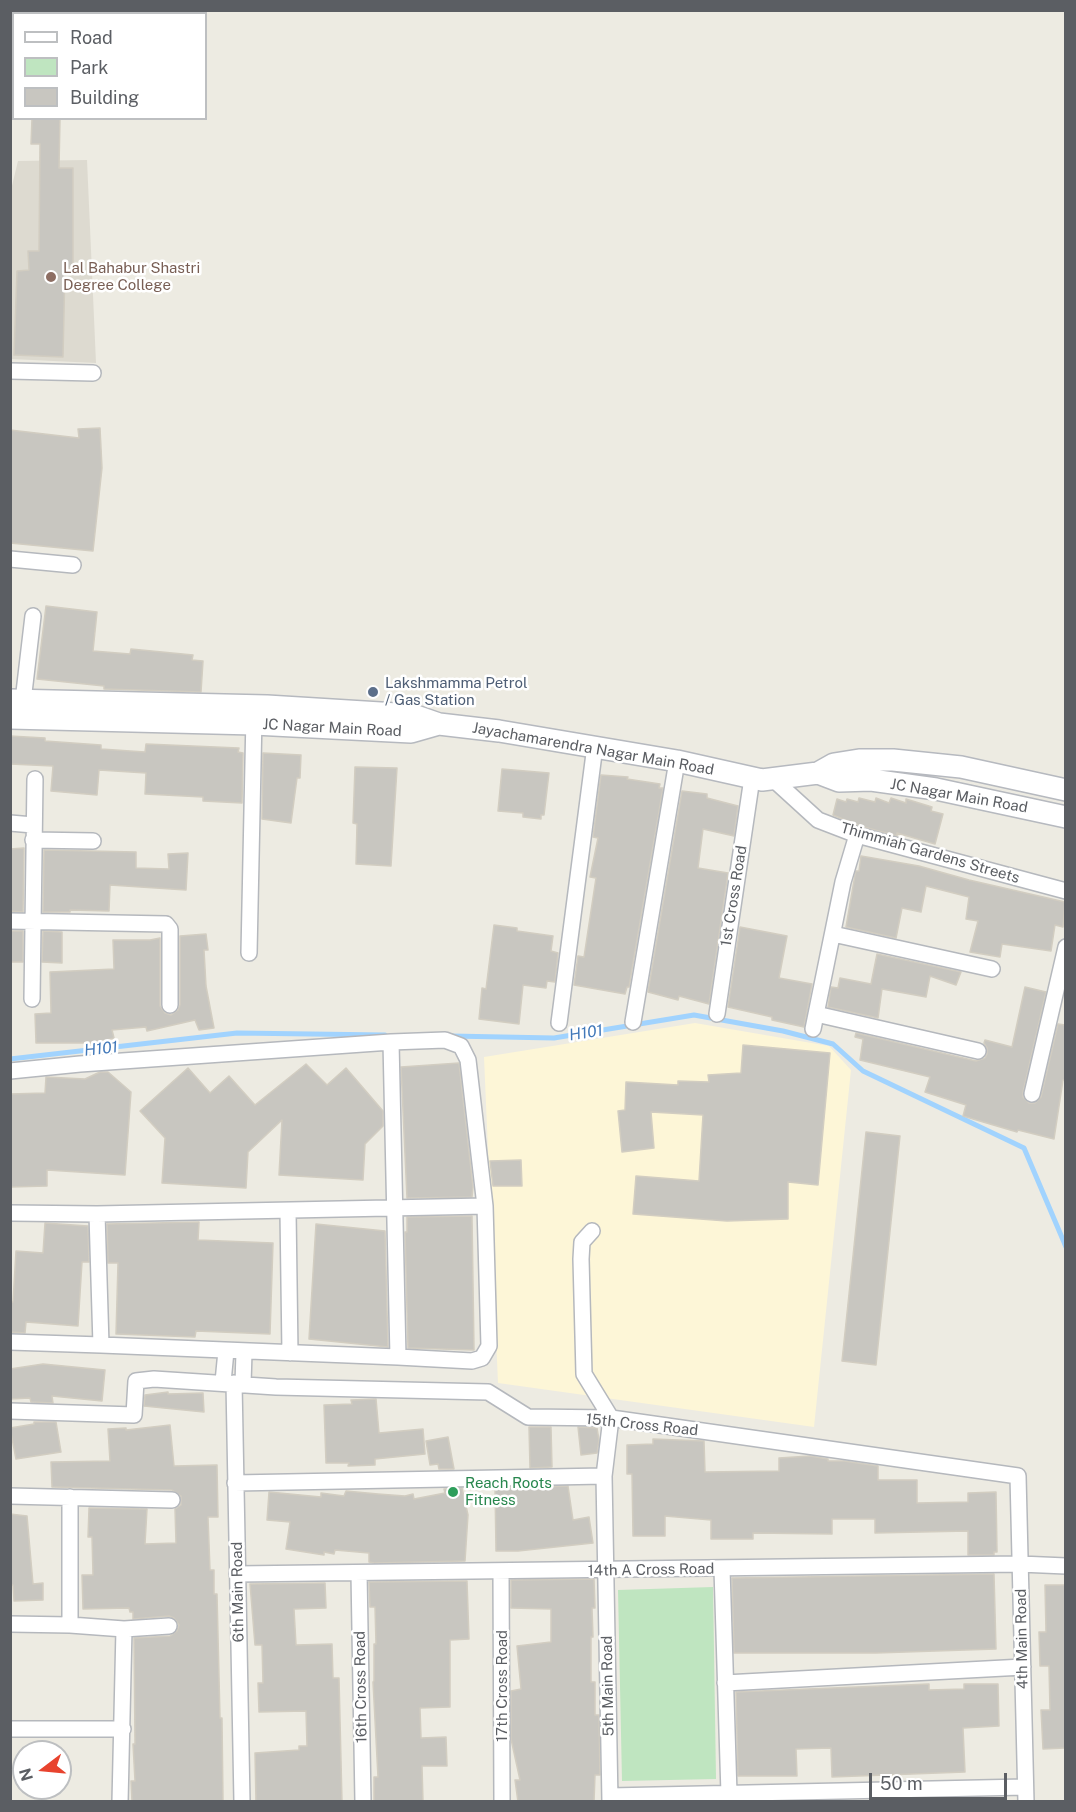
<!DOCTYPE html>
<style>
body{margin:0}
#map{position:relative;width:1076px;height:1812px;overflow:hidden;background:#edebe2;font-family:"Public Sans",sans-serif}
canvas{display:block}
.frame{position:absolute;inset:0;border:12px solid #5b5e63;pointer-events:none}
.legend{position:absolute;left:12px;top:12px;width:195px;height:108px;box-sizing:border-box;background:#fff;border:2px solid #bdbfc1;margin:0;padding:8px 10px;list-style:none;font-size:18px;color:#5b5e63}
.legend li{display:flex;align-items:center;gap:12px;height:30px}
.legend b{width:30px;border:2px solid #bdbfc1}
.north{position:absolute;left:12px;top:1740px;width:60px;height:60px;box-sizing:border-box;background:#fff;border:2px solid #bdbfc1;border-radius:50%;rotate:254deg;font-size:16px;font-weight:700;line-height:24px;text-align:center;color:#5b5e63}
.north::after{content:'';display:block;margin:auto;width:21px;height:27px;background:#e8432e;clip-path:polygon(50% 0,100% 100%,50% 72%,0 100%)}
.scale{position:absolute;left:869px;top:1773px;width:138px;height:27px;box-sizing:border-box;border:3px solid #5b5e63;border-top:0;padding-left:8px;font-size:18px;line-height:21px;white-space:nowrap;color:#5b5e63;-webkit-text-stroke:4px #fff;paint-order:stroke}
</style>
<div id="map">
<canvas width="1076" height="1812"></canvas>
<div class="frame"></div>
<ul class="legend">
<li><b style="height:8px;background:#fff"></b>Road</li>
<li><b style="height:16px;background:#bfe5c0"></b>Park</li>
<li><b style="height:16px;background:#c8c6c0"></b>Building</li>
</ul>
<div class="north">N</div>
<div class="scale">50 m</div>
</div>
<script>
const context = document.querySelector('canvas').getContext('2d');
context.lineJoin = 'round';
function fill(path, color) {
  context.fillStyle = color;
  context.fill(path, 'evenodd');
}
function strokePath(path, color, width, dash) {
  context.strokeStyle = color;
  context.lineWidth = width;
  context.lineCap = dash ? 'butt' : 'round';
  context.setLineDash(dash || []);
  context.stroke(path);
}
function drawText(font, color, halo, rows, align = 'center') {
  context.font = font + ' "Public Sans",sans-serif';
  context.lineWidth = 5;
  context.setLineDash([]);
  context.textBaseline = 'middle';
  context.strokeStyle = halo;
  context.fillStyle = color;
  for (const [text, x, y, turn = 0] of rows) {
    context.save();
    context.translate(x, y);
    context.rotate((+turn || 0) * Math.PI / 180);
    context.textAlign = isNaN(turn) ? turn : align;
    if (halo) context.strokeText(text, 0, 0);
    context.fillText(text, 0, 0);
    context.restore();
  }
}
fill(new Path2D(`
 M695 1023 829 1046 851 1070 814 1427 498 1383 484 1057Z`), '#fdf6d7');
fill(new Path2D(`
 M87 160 96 363 11 359 10 194 18 161Z`), '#dddad0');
fill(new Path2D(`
 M713 1587 716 1779 622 1781 618 1590Z`), '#bfe5c0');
strokePath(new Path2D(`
 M451 1036 554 1038 694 1015 783 1031 833 1044 863 1071 1024 1148 1066 1247
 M10 1059 237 1033 385 1035`), '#a1d3fe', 5);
const building = new Path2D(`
 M32 118H60L59 168H73V268H65L63 357 14 355 17 271 29 270 28 251H39L40 144H31Z
 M100 428 102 468 93 551 10 543V430L79 438 78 429Z
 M46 606 97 612 93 651 130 654 131 649 193 655 192 660 203 661 201 692 104 689V686L37 679Z
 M10 736 45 738V741L101 745V749L145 752 146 744 239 748 238 752 243 753 242 803 203 801V797L145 794 146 773 99 770 97 795 51 791 53 766 10 764Z
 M263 753 301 755 300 778H297L291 823 262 819Z
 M355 767 397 768 391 866 356 864 357 824 353 823Z
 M502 769 549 773 544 815H541V819L523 817V813L498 811Z
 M601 775 628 777 627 779 660 784 659 788H663L629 987H627L625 994 574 985 578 956 584 957 596 878 590 877 598 838 593 837Z
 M682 791 707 794V798L738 806 734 836 703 829 698 868 728 873 709 1004 679 996 678 1000 648 992Z
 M859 798 875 802 876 798 889 803 891 798 906 803V799L932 807 931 811 943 814 935 844 897 833V836L860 826 833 815 837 799 846 802 847 799 858 802Z
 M24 848 23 912 10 911V849Z
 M44 850 136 852V868L169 869 168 854 188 853 186 890 110 885 109 911 70 910V912H43Z
 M861 856 919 866 969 880 1065 902 1063 927 1055 925 1051 951 1002 944 1000 957 970 952 978 921 966 919 969 897 926 886 921 912 902 908 896 938 846 927 855 875 856 871H859Z
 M494 925 517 928V931L553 936 551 951 558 953 555 982 547 981 546 988 523 985 519 1024 479 1019 482 988 486 989Z
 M740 927 787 936 779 978 812 984 804 1027 772 1020V1017L728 1007Z
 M10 931H23V962H10Z
 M43 931 62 932V963L42 962Z
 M206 934 208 950H204L206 986 214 1028 199 1030 195 1020 147 1031 146 1027 112 1030 114 1038 95 1043H36L35 1014 51 1013 50 972 114 969 113 940H150L160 938V1006L165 1013 171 1015 178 1010 180 1005V936Z
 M877 954 961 972 956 985 930 976 926 997 882 989 878 1018 828 1007 831 987 838 988 840 978 871 984Z
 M1025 987 1046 992 1023 1092V1097L1029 1103H1035L1041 1097 1058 1024 1065 1025V1080H1063L1054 1139 1018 1130 1017 1132 963 1116 966 1105 925 1092 930 1077 860 1060 863 1039 855 1037 856 1033 976 1061 985 1058 987 1054V1048L984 1043 985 1040 1012 1047Z
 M743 1045 830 1053 818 1185 788 1182V1219L727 1221 633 1214 636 1176 699 1181 703 1115 651 1112 654 1148 622 1152 618 1111 625 1110 626 1082 678 1085V1081L709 1082 708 1075 741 1073Z
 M459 1063 473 1187 472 1197 407 1198 401 1067Z
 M306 1064 327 1085 346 1068 383 1111V1126L365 1144 363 1180 279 1175 282 1120 248 1152 246 1188 162 1183 165 1138 140 1111 188 1068 210 1093 229 1076 255 1105Z
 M100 1072H108L131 1092 125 1175 47 1170V1186L10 1187V1094L45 1093 46 1077 85 1079Z
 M866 1132 900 1136 876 1365 842 1361Z
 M521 1160 522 1186H493L490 1161Z
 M472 1216 474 1350 408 1348 405 1232H407V1217Z
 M199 1222 198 1240 273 1243 270 1334 196 1331 195 1337 116 1334 118 1263H108L107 1224Z
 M45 1223 88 1226 89 1262H82L78 1326 26 1322 25 1333 10 1332V1302H13L16 1251 43 1253Z
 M316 1224 385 1231 388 1347 309 1339Z
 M43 1364 105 1370 102 1401 52 1396 53 1403 31 1402 30 1398 10 1399V1369Z
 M168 1392V1394L203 1393 204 1412 144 1406 145 1395Z
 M376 1399 379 1433 423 1429 425 1454 375 1459V1465L348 1466 349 1463H326L324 1405 352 1404 351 1400Z
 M34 1422H56L61 1452 16 1459 10 1428 34 1424Z
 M170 1425 174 1466 217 1465 218 1517H208L210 1570H214V1594H217L220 1718H222L223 1802H132L131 1781H135L133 1744H135L134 1638 170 1636 177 1631 179 1625 174 1618 169 1616 133 1619V1612H130L129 1608 83 1609 82 1575H93L92 1537H88L89 1508 147 1509 145 1544 176 1543 175 1509 181 1505V1496L172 1490 52 1487 51 1462 110 1461 108 1429 126 1428V1430Z
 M529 1427H551L552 1467 530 1468Z
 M578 1427 597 1428 599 1440 597 1453 581 1455Z
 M448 1437 454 1469H439L438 1464 430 1465 426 1441Z
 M653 1439 704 1441 705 1472 779 1471V1458L810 1456 828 1459V1461H844L878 1466V1480H917V1503L968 1502V1493L996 1492 997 1552H994V1555H968V1531L875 1533V1519H832V1534L753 1533V1539H711V1520L665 1516V1536H633L632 1474H627V1445L653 1444Z
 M568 1486 573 1520 589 1517 593 1543 518 1551H496L495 1488Z
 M462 1488 468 1515 465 1561 374 1563 369 1562V1553L335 1550 334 1554 324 1552V1555L286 1549 290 1522 267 1520 269 1492 321 1497V1493L344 1496 346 1491 378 1494 405 1496 413 1494 414 1499 445 1493 444 1489Z
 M10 1514 27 1516 33 1584 43 1583V1600L14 1601 13 1585H10Z
 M994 1574 996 1649 876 1653H734L732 1578Z
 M594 1579 595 1608H592L593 1637H591V1682H595V1715H599L600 1775H595L594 1802H518L515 1780H520L511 1739V1691L521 1689 517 1646 551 1642V1609L511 1608V1580Z
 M467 1581 469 1639 450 1640V1707L420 1708 421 1738 446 1737 447 1766H422L423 1802H374V1777H378L373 1682 374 1681V1644H376L375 1607H370L369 1582Z
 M325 1583 326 1608 294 1609 296 1645 332 1644 333 1678H339L342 1802H256L255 1753 299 1750V1746H307L306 1711 259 1712 258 1683H263L262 1645H255L250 1584Z
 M1045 1585H1065V1748L1043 1749 1041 1710H1050L1049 1666H1040L1039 1632H1046Z
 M929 1684V1690L964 1689V1684H998L999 1726 963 1728 965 1772 832 1777 831 1748 796 1749 797 1776H738L736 1692Z`);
fill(building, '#c8c6c0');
strokePath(building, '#d2cdc1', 1.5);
const street = new Path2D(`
 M10 371 93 373
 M10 559 73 565
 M23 701 33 616
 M773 779 818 820 857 835 1066 891
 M10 823 33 825
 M33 840 93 841
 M10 921 166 924 170 929V1005
 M833 934 992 969
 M249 953 254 716
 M32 999 35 779
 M717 1014 752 778
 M816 1014 978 1051
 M633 1022 677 761
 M559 1023 595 746
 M813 1029 843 882 857 835
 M391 1042 445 1040 461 1046 468 1060 485 1206 489 1346 482 1358 472 1361 398 1357
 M10 1071 80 1064 391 1042 398 1357 101 1345
 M1032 1094 1066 947
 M288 1211 290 1353
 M10 1213 97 1214 101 1345 10 1342
 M97 1214 485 1206
 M592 1231 582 1242 581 1259 584 1374 611 1418 604 1476 610 1802
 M223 1382 226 1351
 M234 1383 242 1802
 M243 1384 244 1352
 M10 1411 134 1415 136 1381 154 1379 276 1387 488 1392 528 1417 611 1418 1018 1476 1026 1802
 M235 1483 604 1476
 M10 1496 172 1500
 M722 1569 729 1794
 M501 1571 502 1802
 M359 1573 363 1802
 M237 1574 1020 1564 1066 1566
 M10 1624 70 1625V1497
 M70 1625 124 1629 120 1802
 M124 1629 169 1626
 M725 1683 1023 1667
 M10 1729H123
 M610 1796 1025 1787`);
const secondary = new Path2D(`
 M17 14 18 10
 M10 60 14 40
 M10 700 267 706 413 715 439 724 499 731 677 761 762 780 818 773 834 764 859 760H893L961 767 1066 790
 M10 718 254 724 411 732 439 724
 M818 773 839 781 871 780 936 789 1066 817`);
strokePath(street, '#b5b8bd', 18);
strokePath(secondary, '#b6b9bf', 24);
strokePath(street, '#fff', 15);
strokePath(secondary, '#fff', 21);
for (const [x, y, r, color] of [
 [51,277,6,"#8d6e63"],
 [373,692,6,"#5c6f8a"],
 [453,1492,6,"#2e9e5b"]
]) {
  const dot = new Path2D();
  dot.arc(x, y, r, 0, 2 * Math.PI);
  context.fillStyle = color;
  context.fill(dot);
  strokePath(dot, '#fff', 2);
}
drawText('15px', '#785e54', '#fff', [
 ["Lal Bahabur Shastri",63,268],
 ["Degree College",63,285]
], 'left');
drawText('15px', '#4e5e75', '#fff', [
 ["Lakshmamma Petrol",385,683],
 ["/ Gas Station",385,700]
], 'left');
drawText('15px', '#5b5e63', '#fff', [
 ["JC Nagar Main Road",332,728,3],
 ["Jayachamarendra Nagar Main Road",593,749,10],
 ["JC Nagar Main Road",959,796,10],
 ["Thimmiah Gardens Streets",930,853,16],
 ["1st Cross Road",734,896,-81],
 ["15th Cross Road",642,1425,6],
 ["14th A Cross Road",651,1570,-1],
 ["6th Main Road",238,1592,-91],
 ["4th Main Road",1022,1639,-91],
 ["17th Cross Road",502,1686,-90],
 ["5th Main Road",608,1686,-91],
 ["16th Cross Road",361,1687,-91]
]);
drawText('15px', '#27864d', '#fff', [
 ["Reach Roots",465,1483],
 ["Fitness",465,1500]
], 'left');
drawText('italic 16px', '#4178b9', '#fff', [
 ["H101",586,1033,-9],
 ["H101",101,1049,-6]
]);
</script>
